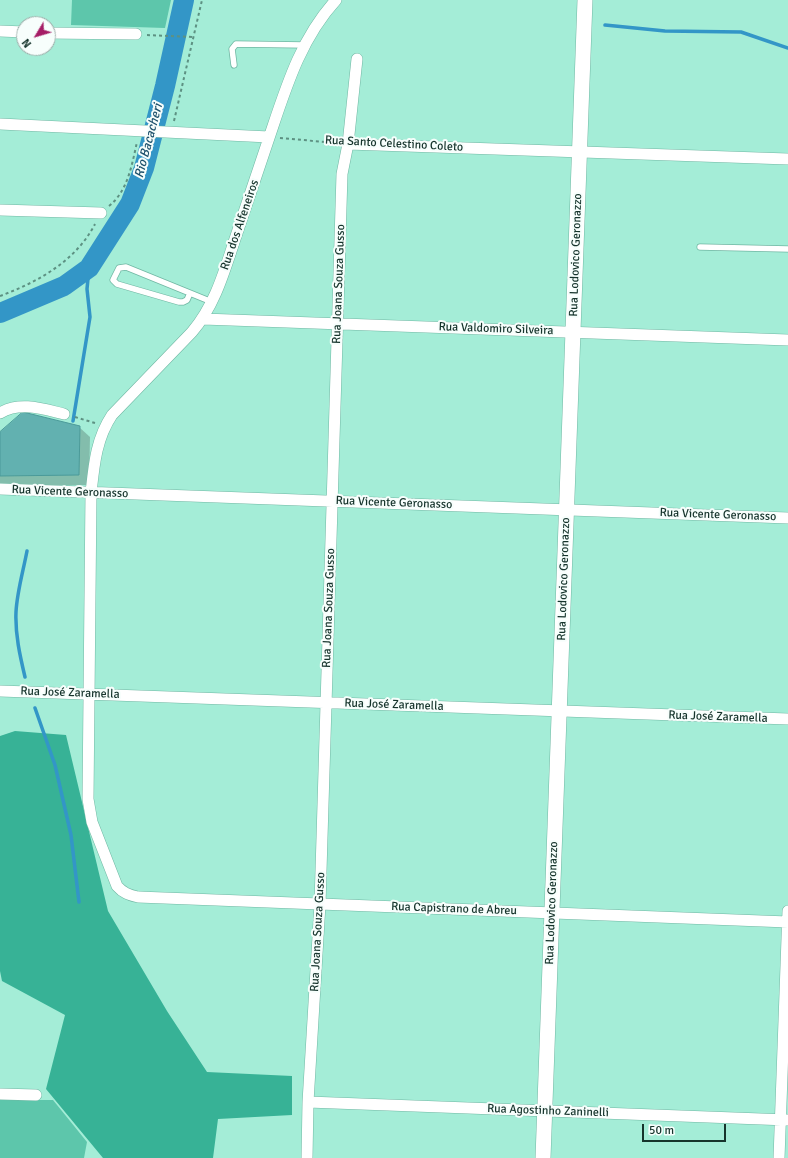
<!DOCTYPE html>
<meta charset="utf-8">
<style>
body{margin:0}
#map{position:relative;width:788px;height:1158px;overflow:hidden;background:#a4edd7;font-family:Signika,sans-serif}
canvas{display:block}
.north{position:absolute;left:16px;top:16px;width:40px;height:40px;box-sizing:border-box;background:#f7fefc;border:1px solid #9dada9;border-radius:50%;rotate:232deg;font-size:11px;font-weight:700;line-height:16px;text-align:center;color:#16342c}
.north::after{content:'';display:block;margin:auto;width:14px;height:18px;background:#a51d66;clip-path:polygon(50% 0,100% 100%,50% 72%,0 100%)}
.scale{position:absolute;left:642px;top:1124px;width:84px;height:18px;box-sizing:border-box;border:2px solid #16342c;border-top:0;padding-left:5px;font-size:12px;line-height:14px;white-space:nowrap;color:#16342c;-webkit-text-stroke:3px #f7fefc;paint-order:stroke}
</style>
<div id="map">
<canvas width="788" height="1158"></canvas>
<div class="north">N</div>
<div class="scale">50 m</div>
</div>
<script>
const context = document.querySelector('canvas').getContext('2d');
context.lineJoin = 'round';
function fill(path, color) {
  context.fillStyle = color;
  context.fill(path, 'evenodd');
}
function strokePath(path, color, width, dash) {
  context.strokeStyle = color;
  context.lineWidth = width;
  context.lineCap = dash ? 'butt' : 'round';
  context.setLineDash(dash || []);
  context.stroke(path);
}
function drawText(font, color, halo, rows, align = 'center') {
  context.font = font + ' Signika,sans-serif';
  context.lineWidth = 4;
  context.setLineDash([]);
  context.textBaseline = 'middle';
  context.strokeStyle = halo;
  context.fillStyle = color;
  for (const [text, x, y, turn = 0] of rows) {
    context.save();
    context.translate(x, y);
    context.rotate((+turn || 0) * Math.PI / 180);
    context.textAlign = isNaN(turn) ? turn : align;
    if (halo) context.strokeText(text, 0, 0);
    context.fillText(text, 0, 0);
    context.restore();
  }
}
fill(new Path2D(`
 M72 0H171L165 28 71 25Z
 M0 1100H53L87 1142 84 1158H0Z`), '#5dc6ab');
fill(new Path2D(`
 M15 731 66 735 108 911 167 1011 207 1072 292 1076V1115L218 1119 213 1158H103L46 1089 65 1015 2 981 0 971V736Z`), '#37b296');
fill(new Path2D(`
 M79 427 90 437 89 485 0 486V434Z`), '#0003');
strokePath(new Path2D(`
 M605 25 665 31 741 32 788 48
 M73 421 90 317 87 289 89 268
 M25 677C20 656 15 634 16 612 17 592 23 572 27 551
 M35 708 55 765 71 835 79 902`), '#3396c7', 3.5);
strokePath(new Path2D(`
 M0 313 64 286 89 268 130 204 144 168 165 86 184 0`), '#3396c7', 20);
const building = new Path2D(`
 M23 412 80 426 79 475 0 476V432Z`);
fill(building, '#62b1b0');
strokePath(building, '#4b9a99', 1);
const lane = new Path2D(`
 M234 65 232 49 236 44 304 45
 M700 247 788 249
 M190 293 187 300 183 302H179L117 284 113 280 119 268 126 267 212 302`);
const street = new Path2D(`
 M336 0C303 36 288 81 273 126 260 164 248 201 235 239 224 272 215 305 192 332L112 415C96 439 94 465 91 493L88 799 92 822 117 886C123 893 129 895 138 897L788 922
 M0 31 24 32
 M48 33 136 34
 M0 124 269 137
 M348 144 788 159
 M0 210 101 213
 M203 319 788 340
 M0 413C20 401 43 409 64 414
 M0 489 788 518
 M0 691 788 719
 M0 1094 36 1095
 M308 1102 788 1120
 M307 1158 308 1102 320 904 342 174 348 144 357 59
 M779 1158 788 911`);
const secondary = new Path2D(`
 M543 1158 585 0`);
strokePath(lane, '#70b7a3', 7);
strokePath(street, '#70b7a3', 12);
strokePath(secondary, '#70b7a3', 16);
strokePath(new Path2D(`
 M147 35 193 37
 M174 121 202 0
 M280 138 337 143
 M109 206C128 191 132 164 137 142
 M0 296C38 282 76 261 95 224
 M75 417 95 423`), '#5d9182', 2, [3, 3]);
strokePath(lane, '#fff', 5.5);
strokePath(street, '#fff', 11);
strokePath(secondary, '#fff', 15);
drawText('12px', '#16342c', '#f7fefc', [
 ["Rua Santo Celestino Coleto",394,144,3],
 ["Rua dos Alfeneiros",240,225,-71],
 ["Rua Lodovico Geronazzo",576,255,-88],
 ["Rua Joana Souza Gusso",339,284,-88],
 ["Rua Valdomiro Silveira",496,329,2],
 ["Rua Vicente Geronasso",70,492,2],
 ["Rua Vicente Geronasso",394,503,2],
 ["Rua Vicente Geronasso",718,515,2],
 ["Rua Lodovico Geronazzo",564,579,-88],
 ["Rua Joana Souza Gusso",329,608,-88],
 ["Rua José Zaramella",70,693,2],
 ["Rua José Zaramella",394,705,2],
 ["Rua José Zaramella",718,717,2],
 ["Rua Lodovico Geronazzo",552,903,-88],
 ["Rua Capistrano de Abreu",454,909,2],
 ["Rua Joana Souza Gusso",318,932,-87],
 ["Rua Agostinho Zaninelli",548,1111,2]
]);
drawText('italic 13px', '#1e516c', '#f7fefc', [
 ["Rio Bacacheri",149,141,-75]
]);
</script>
